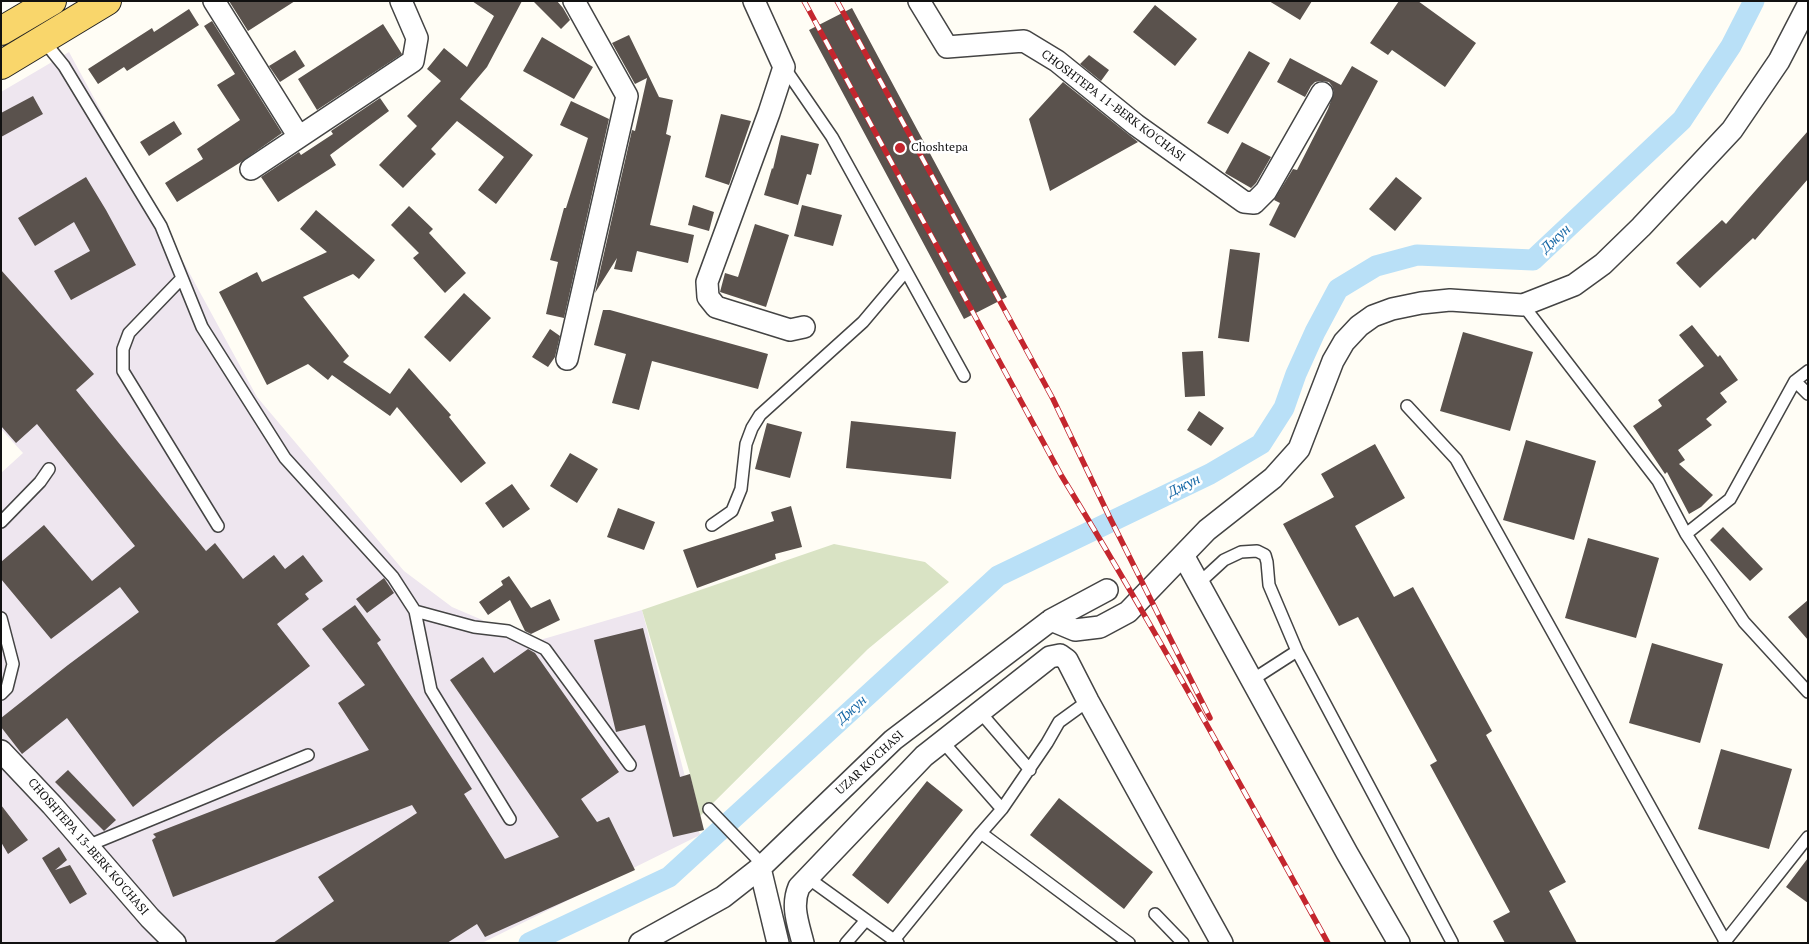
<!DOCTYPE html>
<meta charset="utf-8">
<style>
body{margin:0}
#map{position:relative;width:1809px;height:944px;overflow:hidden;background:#fffdf5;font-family:"PT Serif",serif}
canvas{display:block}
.frame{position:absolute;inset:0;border:2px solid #111;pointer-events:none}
</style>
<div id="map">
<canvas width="1809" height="944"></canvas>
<div class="frame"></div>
</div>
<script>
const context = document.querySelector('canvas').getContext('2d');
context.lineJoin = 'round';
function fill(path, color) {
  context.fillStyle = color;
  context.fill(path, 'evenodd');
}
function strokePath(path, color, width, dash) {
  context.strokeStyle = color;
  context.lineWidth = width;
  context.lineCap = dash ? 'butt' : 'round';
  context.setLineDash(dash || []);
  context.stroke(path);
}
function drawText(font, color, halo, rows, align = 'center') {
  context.font = font + ' "PT Serif",serif';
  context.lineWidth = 5;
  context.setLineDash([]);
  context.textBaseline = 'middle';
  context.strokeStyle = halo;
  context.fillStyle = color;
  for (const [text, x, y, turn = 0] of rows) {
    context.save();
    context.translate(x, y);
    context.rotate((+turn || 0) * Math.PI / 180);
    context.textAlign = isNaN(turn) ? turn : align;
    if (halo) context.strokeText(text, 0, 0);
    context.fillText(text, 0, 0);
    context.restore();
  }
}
fill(new Path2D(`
 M69 52 257 397 404 571 452 607 508 631 523 645 642 610 700 835 482 943H1V473L23 453 1 429V92Z`), '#eee6ef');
fill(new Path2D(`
 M834 544 925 562 949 582 868 649 700 816 690 774 642 610Z`), '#d9e3c4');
strokePath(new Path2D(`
 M529 943 669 877 998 576 1210 474 1261 444 1284 408 1296 374 1315 332 1338 289 1376 266 1417 255 1533 260 1682 120 1731 46 1754 1`), '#b9e0f7', 21);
fill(new Path2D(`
 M229 1H295L248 31Z
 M472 1H522L487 67 460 99 533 155 496 204 478 190 504 157 457 121 431 149 436 154 403 188 379 165 417 126 407 116 441 81 427 69 444 48 467 67 494 16Z
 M533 1H557L563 8 570 20 561 29Z
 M1269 1H1312L1300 20Z
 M1399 1H1418L1476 43 1445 87 1392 50 1388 55 1370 43Z
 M1155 5 1197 39 1175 66 1133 32Z
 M852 8 1007 297 964 319 809 30Z
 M189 9 199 25 127 71 124 67 98 84 88 69 152 28 154 32Z
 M212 21 282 133 241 162 177 202 165 183 203 159 197 149 240 120 217 85 235 74 204 26Z
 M383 24 402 54 317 110 298 79Z
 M629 35 659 97 673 100 666 134 671 136 650 225 694 235 688 263 637 251 632 272 614 269 617 258 595 293 632 130 635 131 647 78 635 84 612 43Z
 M542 37 593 67 574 99 523 71Z
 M295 50 305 66 280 82 269 66Z
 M1249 51 1270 63 1228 134 1207 123Z
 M1089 55 1109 70 1101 81 1080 64Z
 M1290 58 1341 85 1352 66 1378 81 1295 238 1269 225 1280 203 1274 200 1293 169 1297 170 1328 109 1334 92 1332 86 1329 82 1321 81 1315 82 1311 86 1305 97 1277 82Z
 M1063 82 1138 142 1050 191 1029 119Z
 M33 96 43 114 1 137V113Z
 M380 98 389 111 330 155 336 165 278 202 261 177 299 152 301 155 333 134 331 131Z
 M571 101 609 119 564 318 546 314 558 262 550 260 564 208H566L588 138 560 125Z
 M721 114 751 121 729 185 705 177Z
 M174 121 182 134 149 156 140 142Z
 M1808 131V179L1755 240 1753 238 1700 288 1676 263 1722 220 1726 224Z
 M781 135 819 144 811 175 807 174 798 205 764 195 772 168 773 169Z
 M1242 142 1271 157 1256 183 1251 188 1225 173Z
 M86 177 106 210 136 265 71 300 54 271 90 251 74 222 35 246 18 218Z
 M1396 177 1422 198 1395 231 1369 209Z
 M693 205 714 212 709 231 688 225Z
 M802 205 842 215 833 246 794 236Z
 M409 206 433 229 429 233 466 273 445 293 413 258 419 253 391 225Z
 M316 210 375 260 359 279 353 274 303 297 349 356 343 362 390 394 409 368 451 415 449 417 486 463 461 483 397 407 390 416 332 375 328 380 308 364 267 385 219 292 257 272 262 282 327 252 300 229Z
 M755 224 789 235 766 307 720 292 725 273 738 277Z
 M1230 249 1260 253 1249 342 1218 338Z
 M1 270 94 374 76 390 206 551 215 543 243 579 274 555 285 569 303 555 323 581 305 594 309 599 277 624 310 666 219 737 133 807 67 718 22 754 1 727V718L68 665 139 612 120 587 51 639 1 579V562L44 525 92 581 135 546 37 424 16 443 1 426Z
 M464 293 491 318 450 362 424 337Z
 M603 310H610L768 354 758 389 652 361 639 410 612 403 626 354 594 345Z
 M1692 325 1718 357 1720 355 1738 380 1720 393 1727 402 1706 419 1712 425 1678 450 1685 460 1679 464 1713 495 1701 507 1689 514 1667 472 1665 474 1633 426 1662 406 1658 400 1704 366 1679 335Z
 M550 329 560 336 555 357 548 367 532 357Z
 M1463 332 1533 352 1510 431 1440 411Z
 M1203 351 1205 396 1185 397 1182 352Z
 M1199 411 1224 428 1211 446 1187 430Z
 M851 421 956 432 951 479 846 468Z
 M767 423 802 432 790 478 755 469Z
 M1526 440 1596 461 1574 540 1503 520Z
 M1375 444 1405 498 1355 526 1394 597 1413 587 1492 731 1486 735 1566 882 1549 891 1577 943H1505L1493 921 1510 912 1430 765 1437 761 1358 617 1339 626 1283 524 1334 497 1321 474Z
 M570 453 598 469 577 503 550 486Z
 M512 484 530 509 503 528 485 503Z
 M791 506 802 547 775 554 776 559 697 588 683 550 774 521 771 512Z
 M618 508 655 522 644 550 607 537Z
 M1723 527 1763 569 1750 581 1710 540Z
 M1588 538 1659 558 1636 638 1565 618Z
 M509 576 531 608 550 599 560 620 531 634 525 631 510 600 488 615 479 602 503 585 501 581Z
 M384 578 394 593 367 613 356 599Z
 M1808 600V640L1788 617Z
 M355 605 381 640 377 643 472 789 464 794 505 859 559 837 450 680 483 657 494 673 528 649 535 653 619 772 581 799 597 822 609 817 635 870 485 937 477 924 447 943H273L334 901 318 877 417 813 412 805 173 897 152 840 156 837 153 834 369 750 338 703 365 685 322 629Z
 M643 628 680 777 690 774 704 830 673 837 645 725 616 732 594 640Z
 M1652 643 1723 664 1700 743 1629 723Z
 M1721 749 1792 769 1769 849 1698 829Z
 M68 770 116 820 104 831 55 782Z
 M927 781 963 810 888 904 852 875Z
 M1059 798 1153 872 1124 909 1030 835Z
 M1 805 28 840 8 854 1 842Z
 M59 847 67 860 55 870 70 865 87 894 70 904 42 858Z
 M1808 858V903L1786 887Z`), '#5a524d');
const lane = new Path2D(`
 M43 40 64 66 161 226 202 327 285 458 393 577 415 611 431 690 510 819
 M784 67 832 137 964 376
 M182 278 129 333 123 349V371L218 526
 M1523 305 1658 481 1686 534 1744 622 1808 692
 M1795 381 1808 394
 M1407 406 1456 459 1725 941
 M1 522 40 482 49 469
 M712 525 732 511 741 489 746 444 752 428 760 415 863 322 906 271
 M1686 534 1730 499 1795 381 1808 371
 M1199 583 1224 560 1241 552 1257 551 1265 555 1267 562 1269 585 1297 651 1252 680
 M415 611 474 627 508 631 545 649 630 765
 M1 618 13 664 7 688 1 694
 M1297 651 1452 942 1451 943
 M980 712 1030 770
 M943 742 1002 809
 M709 809 763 865
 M981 833 1002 809 1047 743 1059 722 1088 701
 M87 846 308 755
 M808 878 898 943
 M1155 914 1183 943
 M894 940 981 833 1129 943
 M846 943 866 920
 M1724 943 1808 837`);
const street = new Path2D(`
 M214 1 299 137
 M754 1 784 67 769 113 707 282 708 297 716 307 790 330 804 327
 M919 1 947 47 1024 41 1057 61 1136 125 1244 202 1254 203 1266 191 1322 93
 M251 169 413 61 417 38 401 1
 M567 359 627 96 574 1
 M1183 555 1347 853 1399 943
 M1051 620 1075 630 1100 627 1128 612 1207 530 1273 478 1299 449 1333 361 1344 342 1359 326 1373 316 1392 309 1421 303 1450 300 1523 305 1574 285 1603 264 1641 227 1732 130 1779 61 1808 5
 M1 751 52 805 150 918 175 943
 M760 868 778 943
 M640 943 723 897 760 868 893 740 1051 620 1107 590
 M803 943C798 923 791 906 799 887L924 756 1050 657 1060 655 1067 660 1088 701 1222 943`);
const primary = new Path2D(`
 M1 31 52 1
 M1 65 107 1`);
strokePath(lane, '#444', 14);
strokePath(street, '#444', 24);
strokePath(primary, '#222', 30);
strokePath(lane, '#fff', 11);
strokePath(street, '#fff', 21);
strokePath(primary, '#f9d66b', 28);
const rail = new Path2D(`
 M804 1 1061 475C1155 628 1241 786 1328 943
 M837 1 1053 399 1109 516 1210 718`);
strokePath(rail, '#c4262e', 5.5);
strokePath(rail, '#fff', 4, [11]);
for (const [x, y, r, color] of [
 [900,148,6,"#c4262e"]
]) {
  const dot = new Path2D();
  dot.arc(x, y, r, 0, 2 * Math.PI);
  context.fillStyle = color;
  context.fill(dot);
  strokePath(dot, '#fff', 2);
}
drawText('12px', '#111', '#fff', [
 ["CHOSHTEPA 11-BERK KO'CHASI",1113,106,37],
 ["UZAR KO'CHASI",870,763,-43],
 ["CHOSHTEPA 13-BERK KO'CHASI",88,847,49]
]);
drawText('12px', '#111', '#fff', [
 ["Choshtepa",911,148]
], 'left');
drawText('italic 14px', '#1768a6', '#fff', [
 ["Джун",1556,239,-43],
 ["Джун",1184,486,-26],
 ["Джун",852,710,-42]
]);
</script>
